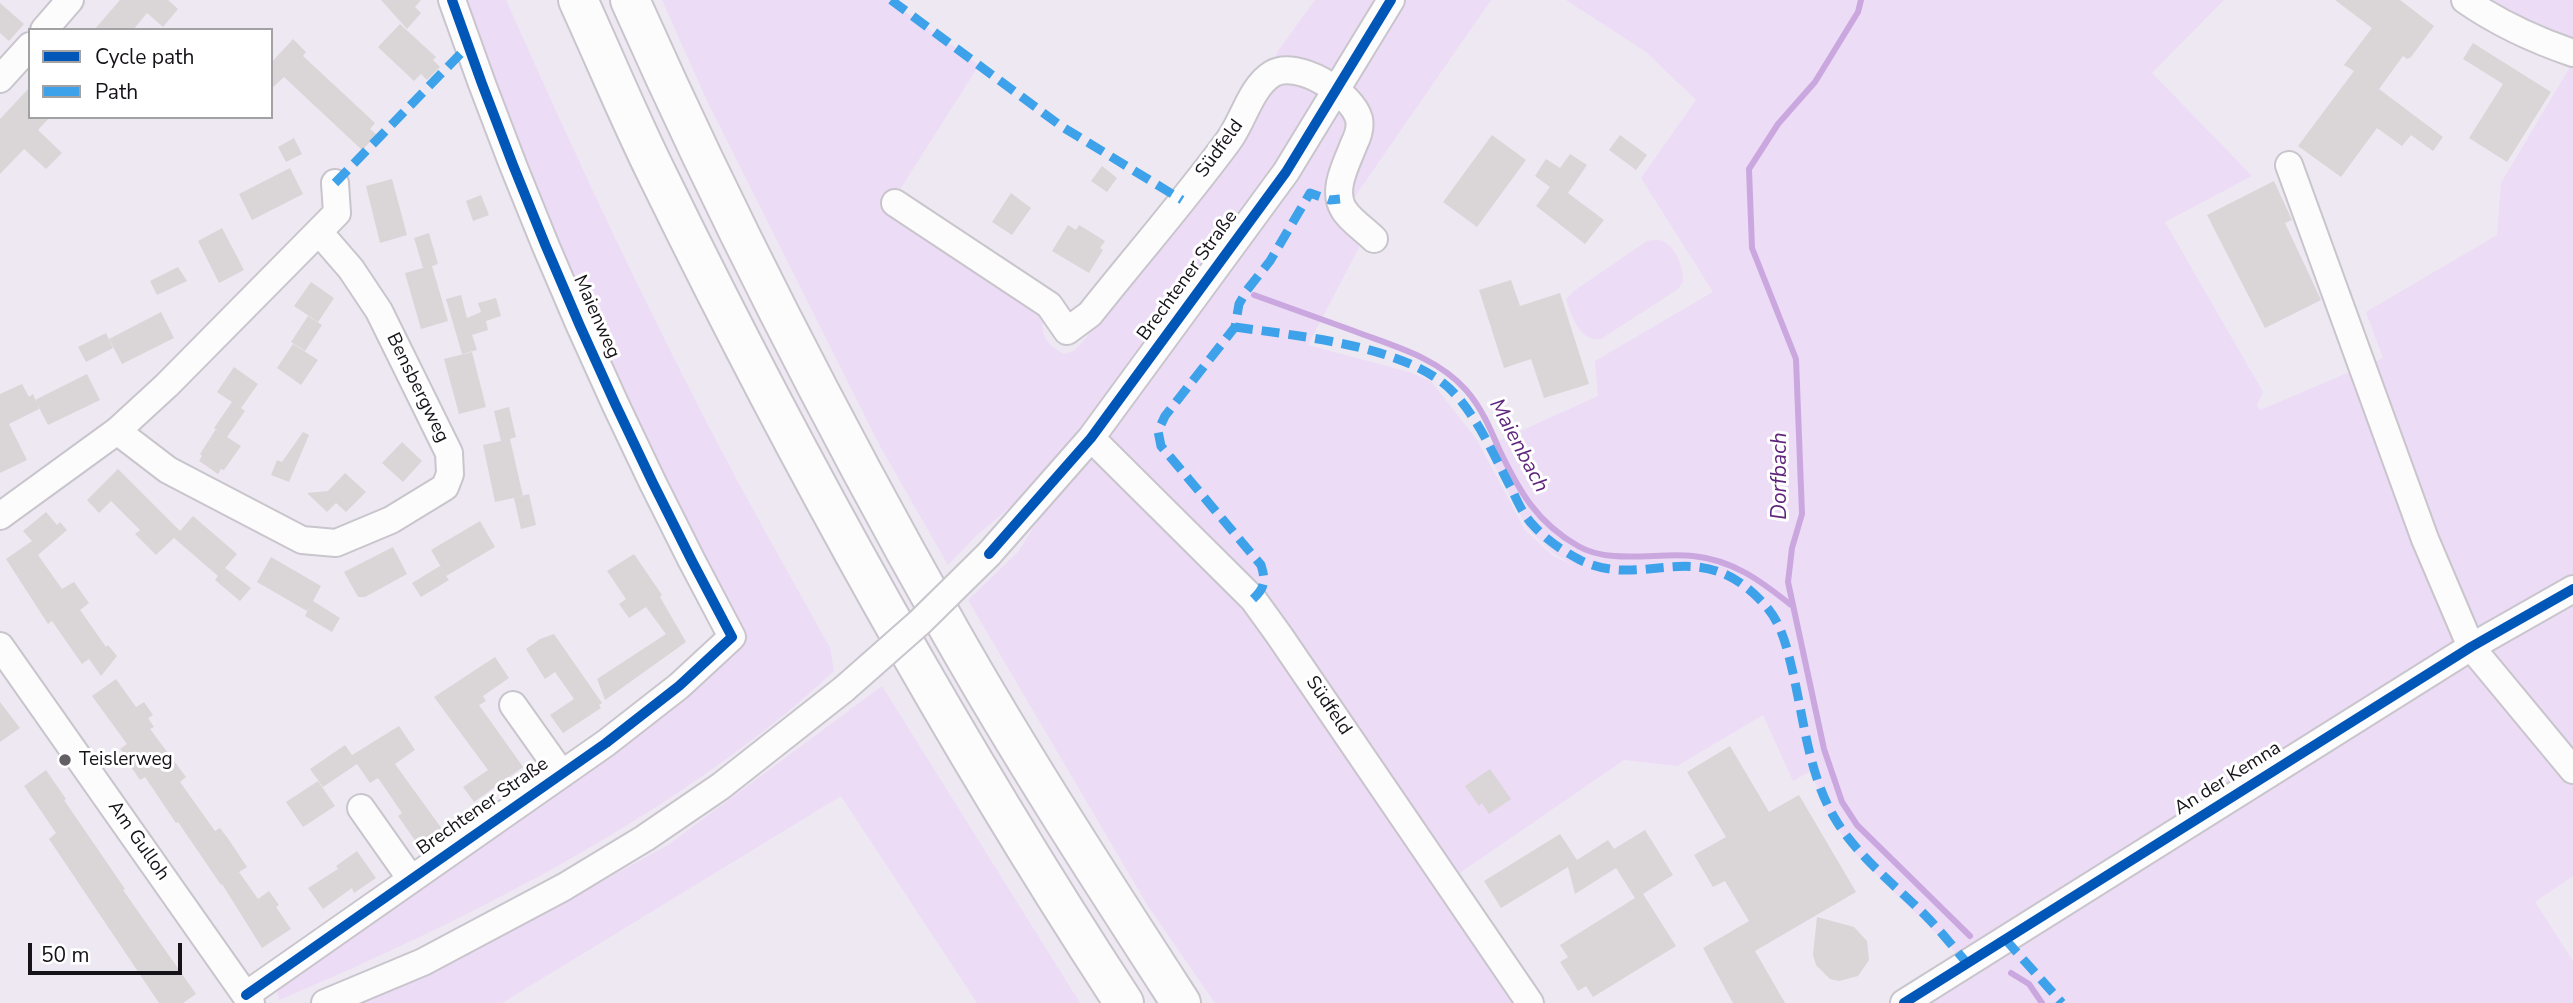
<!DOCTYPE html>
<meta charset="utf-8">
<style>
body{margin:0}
#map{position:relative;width:2573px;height:1003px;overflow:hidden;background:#eee8f2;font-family:"Nunito Sans",sans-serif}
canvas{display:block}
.legend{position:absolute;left:28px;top:28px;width:245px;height:91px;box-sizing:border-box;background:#fff;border:2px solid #a2a1a3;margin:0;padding:9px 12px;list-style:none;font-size:21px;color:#161318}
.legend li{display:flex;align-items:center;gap:14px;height:35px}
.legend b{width:35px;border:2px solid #a2a1a3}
.scale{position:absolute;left:28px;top:943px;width:154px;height:32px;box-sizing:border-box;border:4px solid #161318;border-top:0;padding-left:9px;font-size:21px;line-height:24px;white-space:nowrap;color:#161318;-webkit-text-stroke:5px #fff;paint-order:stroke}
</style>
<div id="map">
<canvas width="2573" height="1003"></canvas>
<ul class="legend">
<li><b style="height:9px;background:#0057b8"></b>Cycle path</li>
<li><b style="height:9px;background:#3da2ea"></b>Path</li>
</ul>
<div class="scale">50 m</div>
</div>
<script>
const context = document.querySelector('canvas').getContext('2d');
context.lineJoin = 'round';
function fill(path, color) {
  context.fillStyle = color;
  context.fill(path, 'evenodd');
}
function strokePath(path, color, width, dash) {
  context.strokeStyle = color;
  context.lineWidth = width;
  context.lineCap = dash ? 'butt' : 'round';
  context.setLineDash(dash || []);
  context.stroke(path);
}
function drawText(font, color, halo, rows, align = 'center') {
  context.font = font + ' "Nunito Sans",sans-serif';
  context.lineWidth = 6;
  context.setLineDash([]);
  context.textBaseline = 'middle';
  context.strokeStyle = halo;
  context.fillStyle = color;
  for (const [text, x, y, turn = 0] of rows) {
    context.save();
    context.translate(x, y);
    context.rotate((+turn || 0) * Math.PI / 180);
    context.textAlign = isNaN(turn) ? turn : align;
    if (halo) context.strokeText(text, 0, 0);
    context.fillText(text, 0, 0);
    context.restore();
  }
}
fill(new Path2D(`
 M452 0H506C578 162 653 323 737 480 767 536 799 592 830 648L834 671C813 690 792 709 770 726 624 841 449 928 279 1000L274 974 732 637 691 561Z
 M662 0H889L979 65 890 205 1046 310C1038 331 1044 344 1064 354L1074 351 1085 339 1261 85 1278 51 1315 0H1491L1340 218 1364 238 1308 345 1409 372 1431 381 1477 440 1525 530 1553 556 1574 566 1553 553 1527 528 1485 447 1598 396 1595 361 1713 292 1641 178 1696 100 1646 52 1566 0H2224L2152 73 2252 176 2165 222 2263 392 2257 405 2260 410 2383 358 2366 312 2497 235 2501 183 2573 62V876L2535 902 2573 961V1003H1899L1965 962 1853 851 1826 811 1811 771 1793 781 1763 715 1677 766 1624 760 1448 881 1247 603 1520 1003H1215L1148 906 968 600 1018 552 1089 440 976 536 948 565 880 446 708 103Z
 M2465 0H2573V53Z
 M1647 241C1653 240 1659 239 1664 242 1676 247 1684 270 1683 282L1678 289 1601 339C1580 342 1572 317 1566 299L1574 291Z
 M882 686 1080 1003H977L841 796 502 1003H357L476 951 668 845Z`), '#ecdcf6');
strokePath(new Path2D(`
 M1861 0 1858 12 1815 82 1778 124 1749 169 1752 248 1796 359 1802 514 1792 548 1788 582 1824 749 1842 802 1857 825 1970 936
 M1254 295C1287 307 1321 319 1354 331 1393 346 1437 357 1466 390 1481 407 1490 428 1499 449 1519 491 1537 523 1578 546 1610 565 1659 552 1693 556 1733 560 1761 581 1791 605
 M2011 973 2029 984 2042 1003`), '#caa8df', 6);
fill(new Path2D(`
 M120 0H168L178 9 163 27 147 13 133 30H94Z
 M381 0H421L415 7 421 13 407 29Z
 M2335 0H2400L2434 26 2411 57 2407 59 2403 56 2379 89 2443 137 2433 151 2411 135 2402 146 2377 128 2341 177 2298 146 2354 71 2344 65 2372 28Z
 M0 3 24 24 9 41 0 33Z
 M400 24 436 57 433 60 440 67 427 80 421 74 414 81 378 47Z
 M293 39 306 52 303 56 375 123 370 129 377 135 362 150 284 77 271 89V63Z
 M2473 43 2551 92 2507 162 2469 138 2503 84 2463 59Z
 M30 87V117H50L38 130 62 153 46 169 24 149 0 174V119Z
 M1492 135 1526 160 1477 227 1443 202Z
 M1620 135 1647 155 1636 170 1609 150Z
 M294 138 302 154 286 162 278 147Z
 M1570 154 1587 165 1568 193 1604 220 1585 244 1536 206 1550 187 1535 176 1546 159 1560 168Z
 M1102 166 1117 178 1107 192 1091 181Z
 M290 168 303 194 252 220 239 194Z
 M392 179 407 235 380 243 366 186Z
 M2274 181 2292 220 2285 223 2321 300 2265 328 2207 215Z
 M1011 193 1031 208 1012 235 992 222Z
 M481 195 489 215 473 221 466 201Z
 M1068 225 1076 230 1079 225 1105 241 1100 248 1103 250 1089 273 1052 251Z
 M222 228 244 270 219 283 198 241Z
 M429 233 438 264 432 266 448 321 421 329 405 273 423 268 414 238Z
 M178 267 187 281 157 295 150 281Z
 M1511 280 1520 306 1560 293 1589 384 1544 398 1531 359 1504 368 1479 290Z
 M311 282 334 298 318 322 294 306Z
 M461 295 467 318 481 312 478 303 496 298 501 316 486 321 488 330 472 335 477 350 462 354 446 299Z
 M161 312 174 338 122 364 109 339Z
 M308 316 322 325 305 351 291 342Z
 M106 333 113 348 86 362 78 347Z
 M293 344 318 360 301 385 277 368Z
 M472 352 486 407 459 414 444 359Z
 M234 367 258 384 241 408 234 403 245 411 227 437 241 446 224 470 221 469 218 474 199 461 202 456 200 454 216 429 222 434 214 428 232 402 217 392Z
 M87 374 100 400 48 425 35 400Z
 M22 384 29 397 33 394 39 409 9 424 27 460 0 473V394Z
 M509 407 516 437 510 439 523 496 495 502 483 445 501 441 494 411Z
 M303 432 309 435 289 482 271 475 277 460 282 462Z
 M402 442 422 461 403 482 382 463Z
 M118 469 180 531 193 516 237 554 225 568 251 588 240 601 215 580 218 576 174 538 177 535 156 555 135 534 140 530 111 501 99 513 87 500Z
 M345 473 366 492 346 512 336 503 327 512 307 493 328 491Z
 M529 494 536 525 521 529 514 498Z
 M46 512 57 525 60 522 67 530 38 555 62 589 74 582 89 603 80 610 106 647 108 645 117 656 101 676 89 659 82 664 52 621 48 624 6 559 32 541 23 531Z
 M480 521 495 547 446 576 449 580 421 597 412 583 440 566 445 574 431 550Z
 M393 547 407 574 365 597H358L344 572Z
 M634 554 662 595 660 597 686 642 605 700 597 679 666 634 646 607 629 618 619 604 626 599 607 571Z
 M271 557 321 586 313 601 340 618 332 632 305 616 310 606 307 611 257 582Z
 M554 634 602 703 599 705 601 708 563 733 550 715 574 699 555 672 545 679 526 649 540 639Z
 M495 657 509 678 483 696 486 701 479 705 523 767 474 802 463 787 488 770 434 697Z
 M116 679 136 707 144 702 153 715 148 718 154 727 150 729 186 777 180 782 215 831 220 828 229 840 247 867 239 872 258 899 269 891 279 905 276 907 291 929 262 948 222 884 221 885 178 822 176 823 145 777 140 780 129 764 133 761 120 749 127 744 92 696Z
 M0 702 20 728 0 742Z
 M399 726 415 750 395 764 442 829 418 845 398 816 402 813 378 778 370 783 357 764 323 787 310 769 345 745 352 755Z
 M1730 746 1769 812 1799 795 1856 892 1755 951 1785 1003H1733L1703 948 1749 921 1725 881 1713 887 1694 855 1726 837 1687 772Z
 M1490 769 1511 799 1489 814 1482 803 1479 806 1465 786Z
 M46 770 66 799 64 800 125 889 123 890 196 994 183 1003H159L49 839 56 833 24 786Z
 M318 781 335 806 303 827 286 802Z
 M1645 830 1673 875 1643 894 1676 946 1593 997 1586 986 1578 991 1569 976 1560 962 1568 957 1560 945 1635 898 1616 868 1575 894 1568 867 1501 908 1484 881 1560 834 1577 860 1608 840 1614 849Z
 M357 851 376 878 354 893 352 888 323 909 308 888 338 869 336 866Z
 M1817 917 1854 927 1867 941 1869 960 1858 976 1839 981 1830 979 1816 965 1813 955Z`), '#dad5d6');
const minor = new Path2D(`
 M2465 0C2498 23 2535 40 2573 53
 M44 30 70 0
 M0 79 30 46
 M2289 165 2425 539 2471 647 2573 770
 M895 203 1049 305 1067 331 1090 314C1136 256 1185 200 1229 140 1243 121 1251 87 1272 74 1297 59 1352 93 1359 119 1361 128 1358 136 1354 144 1347 163 1331 190 1344 210 1350 220 1365 230 1374 239
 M117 431 168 470 302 540 336 543 391 520 445 487 450 474 449 453 379 311 351 269 319 232
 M1091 438 1253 599 1279 635 1530 1003
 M0 516 117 431 167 385 337 213 335 183
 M989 554 1091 438 1286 172 1391 0
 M0 646 251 1003
 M513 705 562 774
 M361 808 411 879
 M246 995 606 743 679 686 732 637C622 433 528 219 452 0
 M325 1003 423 962 564 887 645 838 721 786 844 689
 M1904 1003 2471 647 2573 589`);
const highway = new Path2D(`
 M578 0C605 59 630 120 659 178 798 462 951 738 1124 1003
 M630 0C726 216 834 426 950 631 1022 758 1102 881 1181 1003`);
strokePath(minor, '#c9c5cc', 30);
strokePath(highway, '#c9c5cc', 42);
strokePath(minor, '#fcfcfd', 26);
strokePath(highway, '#fcfcfd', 38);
const minorBridge = new Path2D(`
 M844 689 920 622 989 554`);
strokePath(minorBridge, '#c9c5cc', 30, []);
strokePath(minorBridge, '#fcfcfd', 26);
strokePath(new Path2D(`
 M891 0 1061 126 1182 200
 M335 183 468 46
 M1235 327C1297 336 1402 345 1449 388 1477 415 1493 454 1511 488 1517 500 1523 515 1533 525 1545 539 1563 551 1580 560 1645 592 1699 531 1765 605 1782 624 1787 648 1793 673 1804 721 1809 774 1834 817 1856 855 1894 884 1925 915 1940 930 1953 947 1967 963
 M1253 599C1265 588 1266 581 1261 565L1161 446 1158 431 1165 416 1235 327 1239 304 1247 290 1270 261 1310 193 1330 200 1340 199
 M2005 939 2062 1003`), '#3da2ea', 9, [18, 9]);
strokePath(new Path2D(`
 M989 554 1091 438 1286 172 1391 0
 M246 995 606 743 679 686 732 637C622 433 528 219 452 0
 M1904 1003 2471 647 2573 589`), '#0057b8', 10);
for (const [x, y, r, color] of [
 [65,760,7,"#625e64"]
]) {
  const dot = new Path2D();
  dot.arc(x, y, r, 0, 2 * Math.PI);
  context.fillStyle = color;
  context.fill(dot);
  strokePath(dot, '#fff', 2.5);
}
drawText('19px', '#161318', '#fff', [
 ["Südfeld",1220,149,-54],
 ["Brechtener Straße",1188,276,-54],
 ["Maienweg",596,317,66],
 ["Bensbergweg",417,388,64],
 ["Südfeld",1328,706,56],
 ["An der Kemna",2228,779,-32],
 ["Brechtener Straße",483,807,-35],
 ["Am Gulloh",138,841,55]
]);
drawText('19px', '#161318', '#fff', [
 ["Teislerweg",79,760]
], 'left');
drawText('italic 21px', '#5f247b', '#fff', [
 ["Maienbach",1518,446,62],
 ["Dorfbach",1781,476,-90]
]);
</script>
